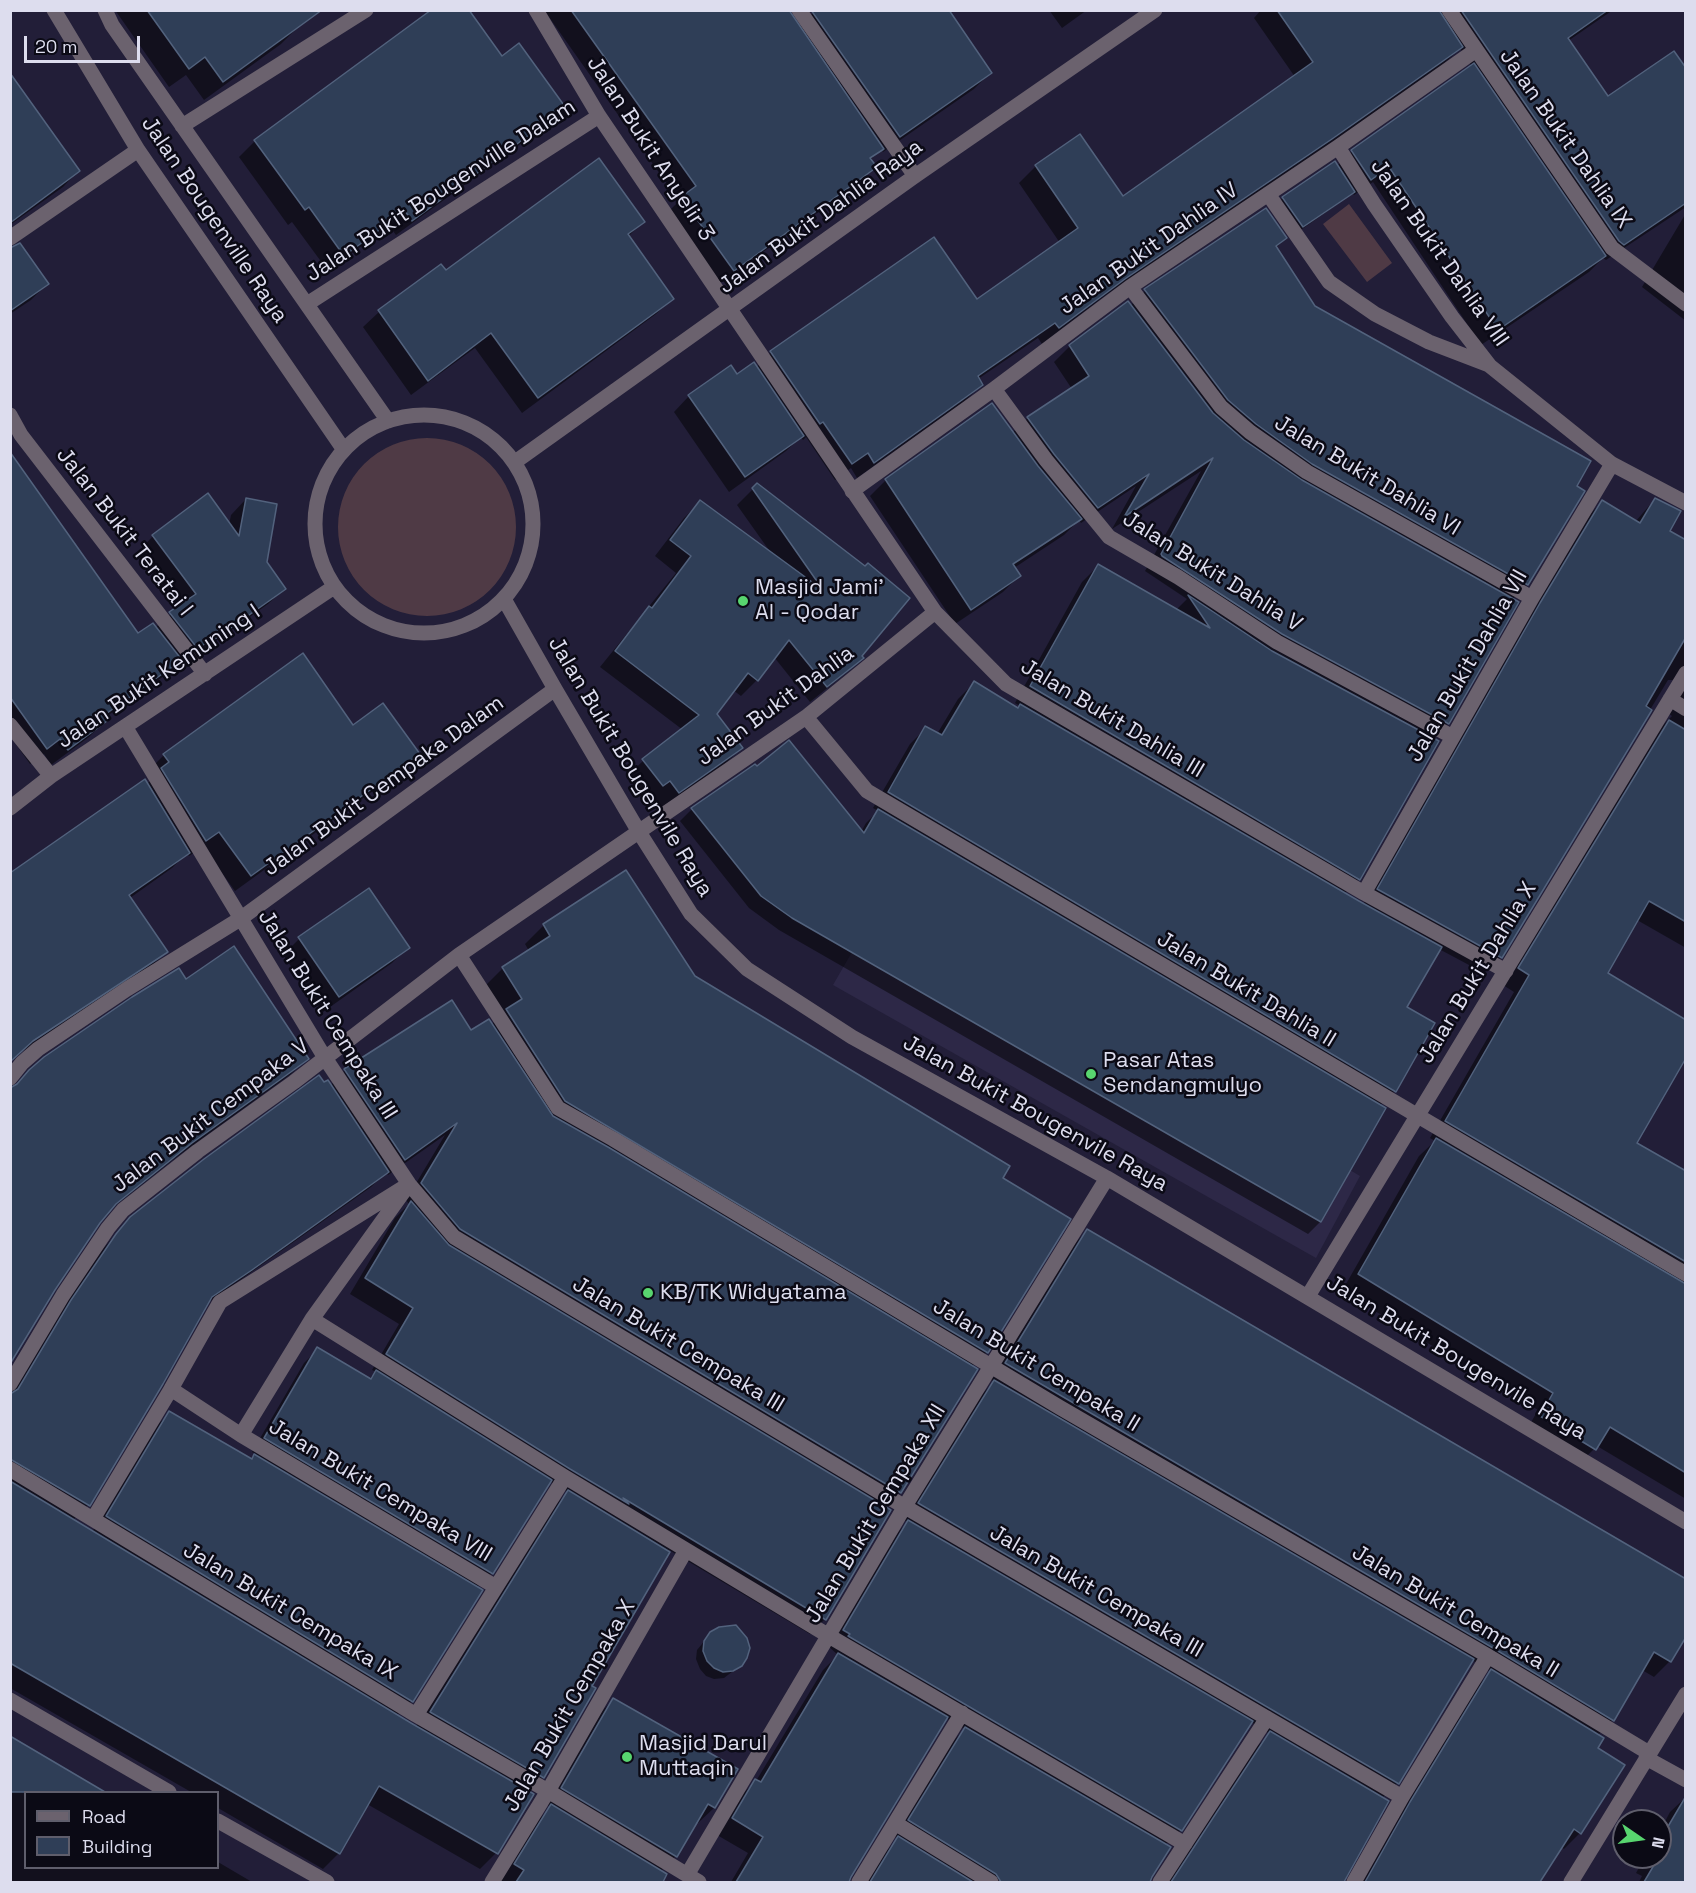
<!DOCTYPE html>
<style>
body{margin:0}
#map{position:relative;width:1696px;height:1893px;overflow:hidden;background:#221e38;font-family:"Space Grotesk",sans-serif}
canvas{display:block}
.frame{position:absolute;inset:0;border:12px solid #dde;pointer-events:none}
.legend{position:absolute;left:24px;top:1791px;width:195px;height:78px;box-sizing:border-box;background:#0b0a15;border:2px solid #5f5e6c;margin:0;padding:8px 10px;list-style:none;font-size:18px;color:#dde}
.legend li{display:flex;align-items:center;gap:12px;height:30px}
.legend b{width:30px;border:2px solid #5f5e6c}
.north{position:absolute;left:1612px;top:1809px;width:60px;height:60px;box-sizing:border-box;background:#0b0a15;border:2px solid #5f5e6c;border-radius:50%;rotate:103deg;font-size:16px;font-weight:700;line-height:24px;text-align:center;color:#dde}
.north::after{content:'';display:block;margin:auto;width:21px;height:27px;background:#58d56f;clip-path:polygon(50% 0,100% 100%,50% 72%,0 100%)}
.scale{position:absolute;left:24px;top:36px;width:116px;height:27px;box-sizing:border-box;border:3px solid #dde;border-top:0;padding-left:8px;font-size:18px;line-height:21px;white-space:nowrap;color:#dde;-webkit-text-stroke:4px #0b0a15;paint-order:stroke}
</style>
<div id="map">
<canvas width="1696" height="1893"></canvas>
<div class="frame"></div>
<ul class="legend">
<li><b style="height:8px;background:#6b626e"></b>Road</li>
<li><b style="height:16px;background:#2f3e57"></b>Building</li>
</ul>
<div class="north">N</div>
<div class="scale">20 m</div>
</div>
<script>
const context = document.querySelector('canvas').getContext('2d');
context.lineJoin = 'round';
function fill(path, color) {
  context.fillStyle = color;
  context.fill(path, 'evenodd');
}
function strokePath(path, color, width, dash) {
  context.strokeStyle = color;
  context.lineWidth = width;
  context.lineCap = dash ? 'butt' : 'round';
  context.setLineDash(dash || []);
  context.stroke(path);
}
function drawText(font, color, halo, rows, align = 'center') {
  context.font = font + ' "Space Grotesk",sans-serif';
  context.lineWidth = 5;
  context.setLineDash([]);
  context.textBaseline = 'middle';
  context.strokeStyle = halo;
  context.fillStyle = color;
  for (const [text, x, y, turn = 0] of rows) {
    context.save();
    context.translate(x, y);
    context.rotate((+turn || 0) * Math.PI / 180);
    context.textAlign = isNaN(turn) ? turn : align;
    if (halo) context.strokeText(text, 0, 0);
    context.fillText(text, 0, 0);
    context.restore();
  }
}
fill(new Path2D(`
 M792 918 1265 1120 1360 1176 1316 1258 833 985 852 952Z`), '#2d2847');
fill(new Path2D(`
 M1349 204 1392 263 1367 282 1323 224Z
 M338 527a89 89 0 1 1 178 0a89 89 0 1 1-178 0Z`), '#4f3a45');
fill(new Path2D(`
 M115 10H290L300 25 281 44 204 100 186 75 169 87Z
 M544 10H750L798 28 816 10H955L950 14 990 73 974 89 883 152 881 149 870 160 875 167 859 183 717 285 666 214 679 201Z
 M1049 10H1087L1062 28Z
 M1261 10H1613L1568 41 1607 98 1686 71V207L1606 260 1603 258 1589 272 1481 345 1373 182 1354 195 1352 192 1345 199 1295 234 1275 205 1283 198 1337 166 1352 151 1472 67 1460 48 1444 64 1314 155 1106 295 1042 344 1038 338 978 379 982 384 965 401 857 478 851 468 835 480 806 437 803 440 801 437 786 451 729 492 674 412 689 396 756 368 771 352 977 301 1060 243 1019 183 1035 167 1079 136 1122 198 1295 77 1254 18Z
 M10 76 78 171 63 187 10 225Z
 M564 108 548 124 396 235 389 226 328 271 292 222 288 225 239 157 255 141Z
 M1265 210 1285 238 1276 248 1314 307 1527 584 1512 600 1448 723 1432 739 1359 879 1344 894 1363 905 1524 621 1585 519 1602 502 1635 522 1655 499 1668 531 1686 541V948L1637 920 1606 974 1635 1143 1686 1172V1499L1597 1446 1578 1465 1525 1433 1538 1410 1342 1291 1419 1156 1435 1141 1430 1138 1514 992 1503 985 1657 731 1672 716 1668 713 1674 680H1668L1501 957 1484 973 1439 949 1405 1008 1395 1091 1379 1106 1384 1109 1320 1222 1308 1234 779 930 749 908 680 821 692 809 861 832 866 823 878 811 873 808 910 744 926 728 937 734 958 699 974 683 1017 709 1020 706 1015 703 1082 582 1098 566 1176 610 1187 599 1145 571 1201 471 1112 529 1136 486 1081 523 1079 520 1064 535 1014 568 1019 576 1003 592 955 624 870 496 886 480 1012 433 1028 418 1072 389 1054 362 1070 346 1130 306 1145 291Z
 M1686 213V321L1642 287Z
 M643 221 628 237 672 299 656 314 522 413 475 348 411 395 363 327 379 312 441 266 446 272Z
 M10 249 47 284 31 300 10 314Z
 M10 454 138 635 155 628 179 607 138 552 153 536 208 495 229 525 231 515 246 499 266 562 284 589 268 604 192 658 191 656 182 663 180 660 164 676 103 719 105 721 89 737 51 765 44 754 30 764 10 736Z
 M757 485 865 568 860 656 862 657 846 673 810 702 774 657 757 680 741 696 733 690 715 714 741 748 725 764 662 807 653 796 647 801 627 776 643 761 683 730 600 667 676 573 655 556 684 518 700 502 771 553 737 505Z
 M353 727 418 754 402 770 235 891 203 847 189 856 187 853 172 868 130 898 166 952 150 968 14 1057 147 784 153 778 148 771 164 755Z
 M544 925 694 977 1001 1178 987 1352 971 1367 900 1492 885 1508 825 1619 810 1634 669 1550 590 1687 543 1777 528 1792 532 1795 496 1853 480 1869 367 1804 339 1853 323 1869 218 1808V1792H191L10 1688V1394L56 1318 100 1252 131 1218 324 1084 330 1086 345 1070 491 1025 501 1015 484 987 503 968 529 951 525 944ZM445 1135 406 1200 409 1204 395 1218 350 1294 399 1324 372 1370 376 1372 369 1379 318 1349 304 1363 252 1452 256 1454 251 1460 170 1413 156 1426 92 1532 73 1520 88 1505 205 1305 371 1187 386 1172 388 1175ZM549 1481 568 1492 553 1507 415 1728 396 1716 412 1701 476 1588 492 1573Z
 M299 939 408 947 392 963 323 1012 283 955Z
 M186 981 307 1058 291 1074 174 1159 106 1213 54 1289Z
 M1088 1230 1670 1661 1654 1677 1642 1670 1613 1720 1598 1735 1580 1833 1564 1849 1561 1847 1540 1882H1359L1476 1687 1491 1672 1472 1660 1397 1783 1382 1798 1343 1882H1167L1254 1749 1270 1734 1251 1722 1181 1830 1165 1845 1149 1882H865L883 1854 898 1839 894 1836 950 1744 965 1729 946 1718 849 1876V1882H731L748 1853 717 1835 740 1796 756 1781 823 1670 838 1655 828 1646 892 1538 908 1522 903 1520 979 1397 994 1382 990 1379 1072 1246Z
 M711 1633 741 1665 724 1678 714 1679 706 1676 700 1669 696 1659 697 1650Z
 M613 1700 736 1770 714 1808 698 1823 696 1822 676 1856 660 1872 665 1875 661 1882H504L500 1880 536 1822 551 1807 546 1804 597 1716Z
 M10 1738 102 1792H26V1868H218V1862L252 1882H10Z
 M1686 1797V1882H1639L1642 1876 1636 1873 1645 1857H1660V1831L1670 1812Z`), '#0007');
const building = new Path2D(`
 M147 10H322L223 82 205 57 189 69Z
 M431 10H469L502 56 519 43 566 108 412 221 405 211 344 256 309 207 305 210 254 140Z
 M571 10H789L884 149 870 158 877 167 734 271 681 197 696 186Z
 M811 10H949L992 73 900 137Z
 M1277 10H1439L1463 47 1332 139 1125 279 1059 328 1055 323 978 376 983 385 874 463 868 453 852 464 823 422 820 424 770 351 934 237 977 299 1078 228 1035 165 1080 134 1123 196 1313 62Z
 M1461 10H1608L1568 38 1608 96 1674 51 1686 68V203L1624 245 1619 241Z
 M1474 63 1606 256 1498 330 1389 167 1371 180 1351 150Z
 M10 73 80 171 10 223Z
 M599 158 645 222 628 234 674 299 538 398 491 333 428 381 378 310 441 264 446 270Z
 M1335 161 1355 192 1303 227 1282 197Z
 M1266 208 1287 238 1276 246 1315 306 1591 461 1577 486 1585 491 1528 585 1312 464 1256 424 1228 400 1144 289Z
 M20 243 49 284 10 311V248Z
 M1128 301 1213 413 1244 440 1302 480 1519 602 1449 724 1282 634 1162 556 1161 554 1213 458 1124 517 1149 474 1098 508 1054 454 1027 417 1089 376 1069 345Z
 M754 362 804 436 745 477 688 395 731 365 737 374Z
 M992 403 1038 466 1082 519 1013 564 1021 576 971 610 885 479Z
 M10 452 138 633 153 623 182 660 103 716 107 721 68 750 60 739 47 749 10 697Z
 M757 483 865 566 868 563 910 598 862 656 864 658 827 687 789 640 758 681 748 673 717 714 743 748 679 793 670 781 663 786 642 759 699 715 615 651 649 606 652 608 691 556 670 540 700 500 823 590 752 488Z
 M208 493 239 536 246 498 277 504 267 562 286 589 208 644 207 642 198 649 169 612 196 594 152 535Z
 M1655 498 1681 511 1670 531 1686 540V637L1646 706 1652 710 1502 958 1377 889 1540 603 1602 500 1640 523Z
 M1098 564 1210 628 1188 595 1272 651 1439 741 1360 880 1030 686Z
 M303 653 353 725 383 703 420 754 251 876 219 832 206 841 161 768 169 762 163 754Z
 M974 681 1018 708 1020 704 1359 901 1442 947 1407 1007 1435 1023 1396 1092 888 792 925 726 942 735Z
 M1669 720 1686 730V922L1649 901 1608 973 1686 1020V1058L1637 1143 1686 1171V1262L1445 1121 1529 975 1518 968Z
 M789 740 864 833 878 809 1386 1108 1321 1222 792 918 761 896 691 808 755 764 757 766Z
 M145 779 190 853 129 895 168 952 33 1041 10 1062V873Z
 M626 870 695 976 1010 1166 1003 1178 1071 1219 988 1353 565 1101 506 1009 522 999 502 967 550 936 543 924Z
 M369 888 410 948 339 997 298 937Z
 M234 946 309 1059 192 1143 116 1204 100 1223 55 1290 10 1364V1088L17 1084 29 1070 44 1057 132 997 179 968 186 979Z
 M452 1000 471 1030 489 1019 553 1116 608 1147 978 1369 901 1493 460 1229 421 1183 457 1123 405 1160 344 1069Z
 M319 1075 324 1082 328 1080 389 1172 252 1270 212 1297 163 1384 90 1506 10 1459V1394L18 1389 71 1300 116 1234 130 1217 204 1159Z
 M1436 1138 1686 1284V1473L1610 1427 1596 1450 1540 1416 1553 1393 1358 1274Z
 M411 1201 449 1245 891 1510 826 1620 623 1498 629 1504 570 1469 386 1354 413 1308 365 1278Z
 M1087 1229 1686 1579V1637L1671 1662 1654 1652 1614 1721 1493 1648 1005 1363Z
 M317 1347 371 1379 376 1370 552 1480 493 1574 264 1438Z
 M994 1380 1474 1659 1399 1784 918 1503Z
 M169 1411 252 1459 254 1454 483 1590 413 1702 106 1516Z
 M10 1481 411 1723 534 1794 498 1854 379 1786 340 1854 10 1663Z
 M568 1490 670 1552 592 1686 596 1688 544 1778 430 1712Z
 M908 1520 1253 1721 1182 1831 848 1636 850 1634 843 1630Z
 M736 1625 747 1638 750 1648 747 1658 742 1666 733 1671 723 1672 714 1668 707 1661 703 1651 704 1641 710 1632 719 1627Z
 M838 1653 948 1717 851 1877 849 1882H736L763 1837 732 1818 755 1779 761 1782Z
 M1491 1669 1604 1738 1598 1748 1625 1765 1581 1834 1574 1829 1540 1882H1365L1410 1802Z
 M613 1698 738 1769 715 1808 708 1804 677 1857 561 1788Z
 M965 1727 1171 1847 1152 1877 1150 1882H1001L996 1874 908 1820Z
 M1270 1731 1389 1801 1344 1882H1171Z
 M10 1736 105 1792H10Z
 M1686 1796V1882H1644L1657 1860 1652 1857H1660V1840Z
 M551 1804 667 1874 663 1882H516L524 1870 514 1864Z
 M898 1836 973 1882H870Z`);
fill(building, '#2f3e57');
strokePath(building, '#52627d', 1.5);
strokePath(new Path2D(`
 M54 10 138 150 344 450
 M105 10 112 25 388 421
 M536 10 599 116 935 612 1006 684 1364 893 1506 971
 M799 10 915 176
 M1449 10 1612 248 1686 304
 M182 126 366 10
 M1338 147 1374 204 1452 317 1490 366 1612 464 1686 503
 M1268 194 1329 282 1375 314 1429 342 1489 365
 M10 238 138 150
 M1130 287 1221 407 1250 432 1307 472 1532 598
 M307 304 599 116
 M994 389 1046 460 1109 537 1178 577 1277 642 1453 737
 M315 524a109 109 0 1 1 218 0a109 109 0 1 1-218 0Z
 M10 415 21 435 205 674
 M515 462 915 176 1155 10
 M852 491 994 389 1130 287 1338 147 1476 50
 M504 599 555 689 639 832 691 914 747 969 852 1037 1107 1178 1686 1522
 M1670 699 1686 709
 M806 717 867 791 1686 1274
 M10 725 51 776
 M126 728 325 1058 409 1184 454 1237 883 1494 1402 1797
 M10 808 51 776 334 587
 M1364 893 1532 598 1612 464
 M459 955 558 1108 613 1139 1059 1407 1488 1656 1649 1753
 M10 1078 22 1063 38 1049 127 989 240 919 555 689
 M409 1184 220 1302 171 1389 241 1435 496 1587
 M1308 1296 1686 673
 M312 1319 565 1477 829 1636 1185 1844
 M10 1384 63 1295 108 1228 123 1210 198 1151 294 1082 459 955 806 717 935 612
 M241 1435 312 1319 404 1191
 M10 1469 416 1715 548 1791 699 1882
 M93 1519 171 1389
 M10 1700 169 1792
 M416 1715 565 1477
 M1646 1758 1686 1780
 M218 1821 327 1882
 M895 1823 991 1882
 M687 1875 905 1506 1107 1178
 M492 1882 548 1791 686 1550
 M859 1882 962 1713
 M1160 1882 1267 1718
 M1354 1882 1402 1797 1488 1656
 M1571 1882 1686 1694`), '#6b626e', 15);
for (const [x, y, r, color] of [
 [743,601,6,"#58d56f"],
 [1091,1074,6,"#58d56f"],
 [648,1293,6,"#58d56f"],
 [627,1757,6,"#58d56f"]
]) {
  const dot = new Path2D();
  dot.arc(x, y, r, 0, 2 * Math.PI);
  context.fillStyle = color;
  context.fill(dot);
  strokePath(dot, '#0b0a15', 2);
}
drawText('22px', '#dde', '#0b0a15', [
 ["Jalan Bukit Dahlia IX",1565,139,55],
 ["Jalan Bukit Anyelir 3",650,149,57],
 ["Jalan Bukit Bougenville Dalam",441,191,-33],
 ["Jalan Bukit Dahlia Raya",821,217,-36],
 ["Jalan Bougenville Raya",214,220,56],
 ["Jalan Bukit Dahlia IV",1149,249,-35],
 ["Jalan Bukit Dahlia VIII",1439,253,55],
 ["Jalan Bukit Dahlia VI",1367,476,31],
 ["Jalan Bukit Teratai I",124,532,52],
 ["Jalan Bukit Dahlia V",1212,572,32],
 ["Jalan Bukit Dahlia VII",1468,666,-60],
 ["Jalan Bukit Kemuning I",159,677,-34],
 ["Jalan Bukit Dahlia",776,706,-36],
 ["Jalan Bukit Dahlia III",1112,719,31],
 ["Jalan Bukit Bougenvile Raya",630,767,59],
 ["Jalan Bukit Cempaka Dalam",384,786,-36],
 ["Jalan Bukit Dahlia X",1478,973,-59],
 ["Jalan Bukit Dahlia II",1246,990,31],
 ["Jalan Bukit Cempaka III",327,1015,58],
 ["Jalan Bukit Bougenvile Raya",1035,1114,29],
 ["Jalan Bukit Cempaka V",211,1116,-37],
 ["Jalan Bukit Cempaka III",678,1345,31],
 ["Jalan Bukit Bougenvile Raya",1456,1358,31],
 ["Jalan Bukit Cempaka II",1036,1366,31],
 ["Jalan Bukit Cempaka VIII",380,1491,31],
 ["Jalan Bukit Cempaka XII",876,1514,-59],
 ["Jalan Bukit Cempaka III",1096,1592,30],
 ["Jalan Bukit Cempaka IX",290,1612,31],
 ["Jalan Bukit Cempaka II",1455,1612,31],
 ["Jalan Bukit Cempaka X",570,1706,-60]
]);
drawText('22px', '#dde', '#0b0a15', [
 ["Masjid Jami'",755,588],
 ["Al - Qodar",755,613],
 ["Pasar Atas",1103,1061],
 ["Sendangmulyo",1103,1086],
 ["KB/TK Widyatama",660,1293],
 ["Masjid Darul",639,1744],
 ["Muttaqin",639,1769]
], 'left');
</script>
